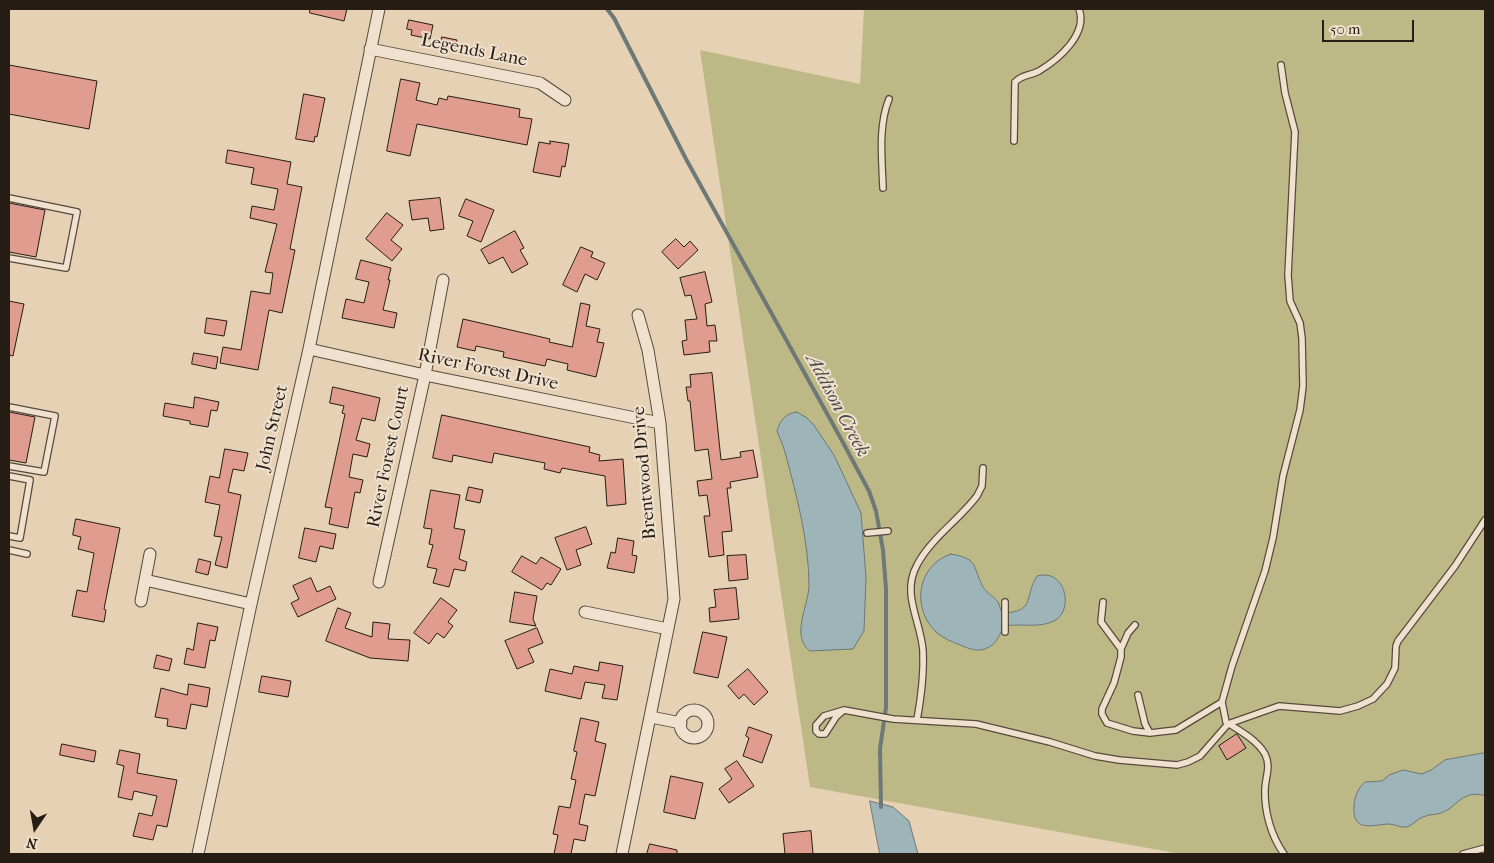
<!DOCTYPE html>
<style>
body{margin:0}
#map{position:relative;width:1494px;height:863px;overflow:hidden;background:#e6d1b4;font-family:"IM FELL French Canon",serif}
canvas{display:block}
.frame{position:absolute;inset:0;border:10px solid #261d15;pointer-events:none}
.north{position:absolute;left:10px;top:803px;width:50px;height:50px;-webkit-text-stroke:4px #efe1ce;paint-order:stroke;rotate:192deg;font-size:14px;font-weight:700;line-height:20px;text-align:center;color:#261d15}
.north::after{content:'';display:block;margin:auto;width:18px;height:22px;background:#261d15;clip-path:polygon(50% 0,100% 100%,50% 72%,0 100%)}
.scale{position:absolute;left:1322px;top:20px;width:92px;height:22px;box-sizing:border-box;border:2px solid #261d15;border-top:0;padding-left:6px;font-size:15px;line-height:18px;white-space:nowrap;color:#261d15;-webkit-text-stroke:4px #efe1ce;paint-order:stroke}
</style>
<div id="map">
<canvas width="1494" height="863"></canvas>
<div class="frame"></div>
<div class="north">N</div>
<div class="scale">50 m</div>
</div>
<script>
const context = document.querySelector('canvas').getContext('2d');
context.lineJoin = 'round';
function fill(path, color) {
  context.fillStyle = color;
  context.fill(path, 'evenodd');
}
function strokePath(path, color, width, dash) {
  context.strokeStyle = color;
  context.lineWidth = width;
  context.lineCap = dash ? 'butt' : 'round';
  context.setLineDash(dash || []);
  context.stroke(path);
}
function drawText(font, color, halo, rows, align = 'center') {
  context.font = font + ' "IM FELL French Canon",serif';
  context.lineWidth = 4;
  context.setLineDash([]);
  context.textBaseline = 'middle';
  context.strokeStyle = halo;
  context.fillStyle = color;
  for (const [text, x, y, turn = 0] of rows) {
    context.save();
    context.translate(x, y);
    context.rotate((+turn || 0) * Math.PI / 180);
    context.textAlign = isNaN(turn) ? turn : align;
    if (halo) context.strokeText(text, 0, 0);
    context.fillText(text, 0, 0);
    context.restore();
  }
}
fill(new Path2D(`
 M864 9H1485V854H1181L810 787 700 50 860 84Z`), '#bdb987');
const water = new Path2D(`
 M797 412 807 418 813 424 834 455 861 513 866 577 864 631 853 649 810 651C790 636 809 605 809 585 809 544 797 496 786 456 784 447 780 439 777 431 780 420 786 413 797 412Z
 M951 554C978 559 972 564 982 585 985 592 993 596 998 602 1000 606 1000 610 1003 613 1036 612 1024 596 1037 576 1065 568 1074 608 1056 620 1040 629 1021 623 1005 626 999 633 998 643 989 647 979 653 970 649 960 645 952 642 943 638 936 632 911 608 917 565 951 554Z
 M1485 753V795C1479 795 1473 793 1467 796 1457 800 1451 810 1441 813 1435 815 1429 814 1423 817 1417 819 1413 825 1407 827 1400 828 1395 824 1388 824 1371 825 1352 833 1354 805 1355 796 1358 788 1365 782L1382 781 1389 775 1403 770 1422 774 1431 770 1445 760Z
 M870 801 893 807 909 821 918 854H880Z`);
fill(water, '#9db4b9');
strokePath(water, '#6d7877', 1);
strokePath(new Path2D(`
 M607 9 614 18 686 159 840 437 869 491 876 511 883 550 886 589V707L880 749 881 807`), '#6d7877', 4);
const building = new Path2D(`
 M310 9H347L344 21 310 13Z
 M409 20 433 25 430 39 411 35 412 30 407 29Z
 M442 37 457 40 454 52 439 50Z
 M9 65 97 81 89 129 9 114Z
 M401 79 420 83 416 100 437 105 439 98 447 100 448 96 520 109 519 117 532 119 527 145 417 124 410 156 387 151Z
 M304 94 325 98 317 137 315 136 314 142 296 139Z
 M550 141 569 144 565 167 562 166 560 177 533 172 539 142 550 144Z
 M228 150 291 162 287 184 302 187 290 249 295 250 282 313 269 310 258 370 220 363 223 347 241 350 251 291 270 294 273 273 265 272 277 224 250 218 252 206 274 210 278 189 251 184 254 168 226 163Z
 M440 198 444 229 430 231 428 218 412 220 409 201Z
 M466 199 494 210 481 242 467 236 473 221 459 216Z
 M9 203 45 210 36 257 9 252Z
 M387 213 403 225 391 240 402 249 392 261 366 239Z
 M515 231 524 248 520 250 528 264 512 273 503 257 489 264 481 250Z
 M676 239 684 247 690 241 698 250 678 269 662 252Z
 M581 247 593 252 591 257 605 263 597 280 585 274 577 292 563 285Z
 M361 260 391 268 388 280H390L383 310 397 313 394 328 342 318 346 299 364 303 369 282 356 279Z
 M705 272 712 302 705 304 707 326 715 325 717 341H709L710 352 684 355 682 341 687 340 685 320 697 319 691 295 685 296 680 278Z
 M9 301 24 304 13 356 9 355Z
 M581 303 590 305 586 326 600 329 597 342 604 343 596 377 567 370 568 364 547 359 545 366 503 357 504 352 476 346 475 351 457 347 463 319 550 339 549 342 572 347Z
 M207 318 227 321 224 336 205 333Z
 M194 353 218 357 216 369 192 364Z
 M712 373 721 460 741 457 740 452 753 450 758 477 730 482 731 488H727L732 531 722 532 724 555 709 557 704 516H710L707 495 699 496 697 481 712 479 708 449 695 451 690 401H688L686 387H691L690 375Z
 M333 387 380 398 375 421 362 418 356 440 370 444 367 457 353 454 349 477 363 480 360 493 355 492 348 528 329 524 332 508 325 507 345 414 342 413 344 406 330 403Z
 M195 397 219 402 217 411 211 410 208 427 190 424V421L163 416 165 403 193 408Z
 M9 412 35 417 26 463 9 460Z
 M442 415 590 447 589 452 600 455 599 461 623 459 626 504 607 506 605 476 562 468 560 473 544 469 545 463 494 453 492 463 453 455 452 462 433 458Z
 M225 449 248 453 244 471 233 469 228 492 241 495 227 568 215 565 222 537 214 536 220 505 205 502 210 476 219 478Z
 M469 487 483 490 480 503 466 500Z
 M431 490 460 495 454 528 465 530 459 559 467 562 465 571 454 569 449 587 433 583 437 569 427 567 433 545 429 544 432 529 424 528Z
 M76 519 120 528 104 609 106 610 104 622 72 616 77 590 87 592 94 553 78 549 81 537 73 535Z
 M586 527 592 544 576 550 581 565 567 570 555 538Z
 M305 528 336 534 333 549 320 546 316 562 299 558Z
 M618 538 634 541 632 555 637 556 634 573 607 568 611 552 615 553Z
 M746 555 748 579 729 581 727 556Z
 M522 556 536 564 541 557 561 569 551 585 547 583 542 590 512 572Z
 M199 559 211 562 208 575 196 572Z
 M311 578 317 592 330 586 336 599 298 617 291 603 299 599 293 586Z
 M736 588 739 619 710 622 709 608 716 607 714 590Z
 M515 592 537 596 533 619 536 626 510 622Z
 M441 598 457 610 448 622 453 626 444 638 437 633 429 644 414 633Z
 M338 608 351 613 345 628 372 637 373 622 390 624 388 639 410 640 408 661 370 658 326 641Z
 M198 623 218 627 215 641 210 640 205 668 184 664 187 648 193 650Z
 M537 628 543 643 528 649 534 662 517 669 505 641Z
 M703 632 727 637 718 678 694 673Z
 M157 655 172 659 169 671 154 668Z
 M600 662 623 666 617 700 602 698 605 685 585 682 581 699 545 691 550 669 572 674 574 666 598 671Z
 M748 669 768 692 754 705 744 694 739 699 728 686Z
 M262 676 291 681 288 697 259 692Z
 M189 684 210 688 207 707 191 704 186 729 167 726 168 719 155 717 161 688 187 695Z
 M581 718 599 722 595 741 606 744 595 796 585 794 579 824 588 826 585 841 574 839 571 854H554L558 835 553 834 559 806 570 808 576 780 571 779 577 752 574 751Z
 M749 727 772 735 762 763 743 756 749 738 746 736Z
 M1237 734 1246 748 1227 760 1219 746Z
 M62 744 96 751 94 762 60 755Z
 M120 750 140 754 137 773 177 780 167 827 157 825 153 840 133 836 139 813 152 816 157 796 134 791 132 800 118 797 124 766 117 764Z
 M737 761 754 786 729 803 719 789 732 779 725 769Z
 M671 776 703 783 695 819 664 812Z
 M811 831 813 854H785L783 834Z
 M650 844 677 850V854H647Z`);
fill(building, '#df9c8f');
strokePath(building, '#261d15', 1);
const lane = new Path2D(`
 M1281 65 1285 93 1295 132 1288 275 1290 301 1300 323 1302 338 1303 386 1300 410 1283 476 1273 538 1265 571 1232 666 1222 702 1226 722C1239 730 1257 740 1265 754 1271 766 1266 775 1265 788 1264 811 1271 836 1284 854
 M1014 141 1015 82C1023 74 1030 76 1039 71 1059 59 1088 34 1079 9
 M883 188C882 159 878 126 889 99
 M9 198 77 212 66 268 9 258
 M9 407 55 416 44 472 9 466
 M9 476 30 480 20 538 9 536
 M867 533 888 531
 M9 550 27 554
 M1005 602V632
 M1103 602 1101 622 1121 649
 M1135 625 1128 633 1121 649V657L1114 683 1102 709V714L1107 723 1133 731 1150 733 1176 730 1222 702
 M1138 695 1145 724 1150 733
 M844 710 836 717 825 734H819L816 731V725L824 716 844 710 893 719 976 724 1050 742 1095 756 1119 760 1177 765 1188 762 1200 756 1228 724 1279 706 1340 711 1358 706 1373 699 1387 684 1395 668 1396 646 1398 641 1455 566 1485 520
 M917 720C921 698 924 673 923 651 921 621 901 594 917 565 931 538 959 520 977 496L982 486 983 468
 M1463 854 1485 848`);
const street = new Path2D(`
 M370 49 540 83 565 100
 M309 349 425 375 660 423
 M145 580 251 604
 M379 582 425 375 443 280
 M141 601 150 554
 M585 612 668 629
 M680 724a14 14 0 1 1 28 0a14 14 0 1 1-28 0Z
 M651 717 681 723
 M198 854 251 604 309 349 379 9
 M622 854 674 599 660 423 648 350 638 315`);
strokePath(lane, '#564a3d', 8);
strokePath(street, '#564a3d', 13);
strokePath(lane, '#efe1ce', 5.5);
strokePath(street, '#efe1ce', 11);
drawText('18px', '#261d15', '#efe1ce', [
 ["Legends Lane",474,51,11],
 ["River Forest Drive",488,370,12],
 ["John Street",273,428,-77],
 ["River Forest Court",389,457,-78],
 ["Brentwood Drive",645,473,-95]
]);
drawText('italic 19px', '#4a4a46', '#efe1ce', [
 ["Addison Creek",837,406,62]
]);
</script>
